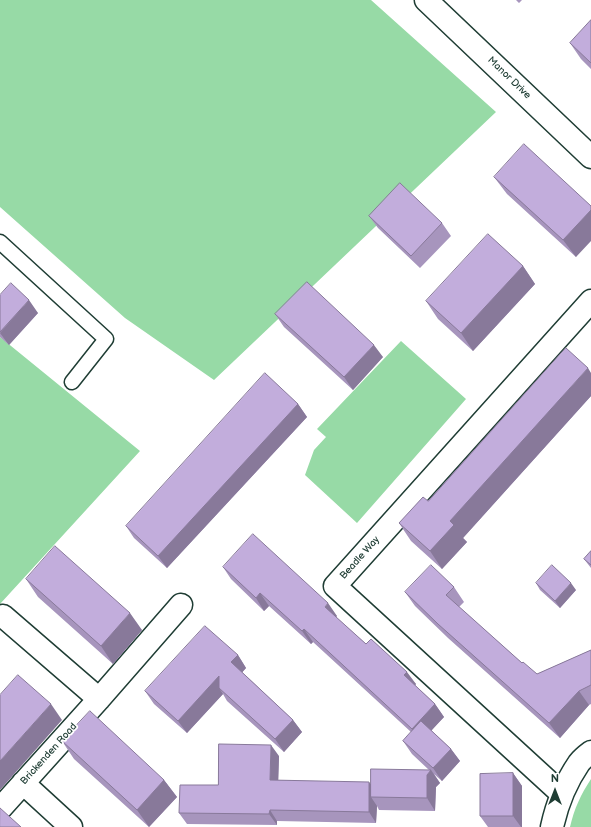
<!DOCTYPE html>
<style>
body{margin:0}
#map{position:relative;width:591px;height:827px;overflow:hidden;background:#fff;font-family:"Balsamiq Sans",sans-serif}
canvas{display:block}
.north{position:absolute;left:535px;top:771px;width:40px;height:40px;-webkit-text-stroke:3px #fff;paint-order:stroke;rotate:0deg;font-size:11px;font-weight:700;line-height:16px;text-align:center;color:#1f3d34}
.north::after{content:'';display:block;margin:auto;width:14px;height:18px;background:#1f3d34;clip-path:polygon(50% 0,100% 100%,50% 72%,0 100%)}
</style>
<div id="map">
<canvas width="591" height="827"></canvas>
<div class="north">N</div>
</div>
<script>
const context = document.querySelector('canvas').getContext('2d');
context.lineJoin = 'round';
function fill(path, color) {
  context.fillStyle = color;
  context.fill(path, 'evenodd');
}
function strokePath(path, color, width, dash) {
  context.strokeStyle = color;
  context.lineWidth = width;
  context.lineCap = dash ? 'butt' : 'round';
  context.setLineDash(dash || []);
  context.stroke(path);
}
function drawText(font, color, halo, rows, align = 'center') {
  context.font = font + ' "Balsamiq Sans",sans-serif';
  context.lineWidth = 3.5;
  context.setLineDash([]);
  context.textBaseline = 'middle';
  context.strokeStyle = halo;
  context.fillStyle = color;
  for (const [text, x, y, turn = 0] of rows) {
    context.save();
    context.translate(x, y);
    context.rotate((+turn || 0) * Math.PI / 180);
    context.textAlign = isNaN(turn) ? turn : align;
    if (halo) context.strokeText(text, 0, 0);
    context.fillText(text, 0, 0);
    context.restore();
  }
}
fill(new Path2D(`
 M0 0H371L496 112 214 380 125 318 0 207Z
 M0 337 140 451 0 604Z
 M401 341 466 399 357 523 305 475 314 450 326 437 317 429Z
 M591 779V827H570C574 809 581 794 591 779Z`), '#97daa6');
const lane = new Path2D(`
 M0 242 106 339 72 382`);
const street = new Path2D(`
 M3 616 99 699
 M23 783 71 827
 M562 794 335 586 591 301
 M0 809 99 699 181 605
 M552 827C557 804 566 782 579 763 582 759 587 755 591 752`);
const secondary = new Path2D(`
 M426 0 591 157`);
strokePath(lane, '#1f3d34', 17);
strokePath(street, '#1f3d34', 25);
strokePath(secondary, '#1f3d34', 25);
strokePath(lane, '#fff', 14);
strokePath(street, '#fff', 22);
strokePath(secondary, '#fff', 22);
fill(new Path2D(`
 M516 0H522L519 3Z
 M591 20V69L581 59 570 43Z
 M494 177 591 206 576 257 507 194Z
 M369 216 442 223 451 236 420 268 378 228Z
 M523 266 535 284 473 351 438 319 426 301Z
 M0 295 38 313 9 345 0 337Z
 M275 314 383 357 353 390 284 327Z
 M591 373V396L463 538 467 542 442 569 411 541 399 523Z
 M298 404 307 417 167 568 134 538 126 526Z
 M591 551V568L584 559Z
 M223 567 337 616 336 617 366 644 416 684 415 685 435 704 444 717 431 730 451 749 460 761 442 781 434 774 440 783 436 787 435 811 379 810 377 806 376 823 277 821V825L187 824 179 813 218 785 279 756 278 780 371 784 429 770 412 754 403 741 411 732 313 642 311 644 269 606 264 611 231 579Z
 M26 579 142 630 113 664 38 597Z
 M536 583 576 590 560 608 540 590Z
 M454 587 464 602 459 607 522 663 537 674 591 650V704L589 705 560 738 448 638 415 606 405 592Z
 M238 655 246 668 242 672 293 720 302 732 284 752 227 701 223 694 187 733 154 704 145 691Z
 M62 741 164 780 177 797 149 827 74 759Z
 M513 773 522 786V827H488L480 816Z`), '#a795bd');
fill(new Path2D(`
 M591 210V241L576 257 563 240Z
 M523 266 535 284 473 351 461 333Z
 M29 300 38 313 9 345 0 333Z
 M374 345 383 357 353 390 344 377Z
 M588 368 591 373V396L463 538 467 542 442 569 430 551 450 521Z
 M298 404 307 417 167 568 158 556Z
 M571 583 576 590 560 608 555 601Z
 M260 593 269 606 264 611 256 598Z
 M328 603 337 616 334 619 325 607Z
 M130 613 142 630 113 664 101 646Z
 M304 629 313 642 311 644 302 631Z
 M238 655 246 668 240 675 231 662Z
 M407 672 416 684 413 688 404 675Z
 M219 676V688L223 694 187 733 178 721Z
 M579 691 589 705 560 738 549 723Z
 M51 704 62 720 0 790V761Z
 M435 704 444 717 421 742 412 729Z
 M293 720 302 732 284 752 275 739Z
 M271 745 279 756 278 791 270 780Z
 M451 749 460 761 442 781 433 768Z
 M431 770 440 783 436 787 435 811 427 798V775Z
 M513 773 522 786V827H521L513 816Z
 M164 780 177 797 149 827 137 810Z
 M369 782 377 793 371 797 377 806 376 823 369 812Z
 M270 810 277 821V825L269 814Z`), '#88799a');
const building = new Path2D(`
 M591 20V63L570 43Z
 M524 144 591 206V210L563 240 494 177Z
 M400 183 442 223 411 256 369 216Z
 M488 234 523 266 461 333 426 301Z
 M307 282 374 345 344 377 275 314Z
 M11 283 29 300 0 332V295Z
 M566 348 588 368 450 521 454 525 430 551 399 523 423 497 428 501Z
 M265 373 298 404 158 556 126 526Z
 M253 534 328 603 325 607 366 644 371 639 407 672 404 675 435 704 412 729 304 629 302 631 260 593 256 598 223 567Z
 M55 546 130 613 101 646 26 579Z
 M591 551V565L584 559Z
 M431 565 454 587 446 595 522 663 523 662 537 674 591 650V685L579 691 549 723 438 624 405 592Z
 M552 565 571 583 555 601 536 583Z
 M205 626 238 655 231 662 293 720 275 739 219 688V676L178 721 145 691Z
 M18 675 51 704 0 761V695Z
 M90 711 164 780 137 810 62 741Z
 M421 721 451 749 433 768 403 741Z
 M219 744 271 745 270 780 369 782V812L270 810 269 814 179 813 180 785H218Z
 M371 769 431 770 427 775V798L371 797Z
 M513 773V816H480V774Z
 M0 808 21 827H0Z`);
fill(building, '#c2addc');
strokePath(building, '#88799a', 1);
drawText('10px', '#1f3d34', '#fff', [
 ["Manor Drive",509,78,44],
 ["Beadle Way",360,558,-48],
 ["Brickenden Road",49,754,-48]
]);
</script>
